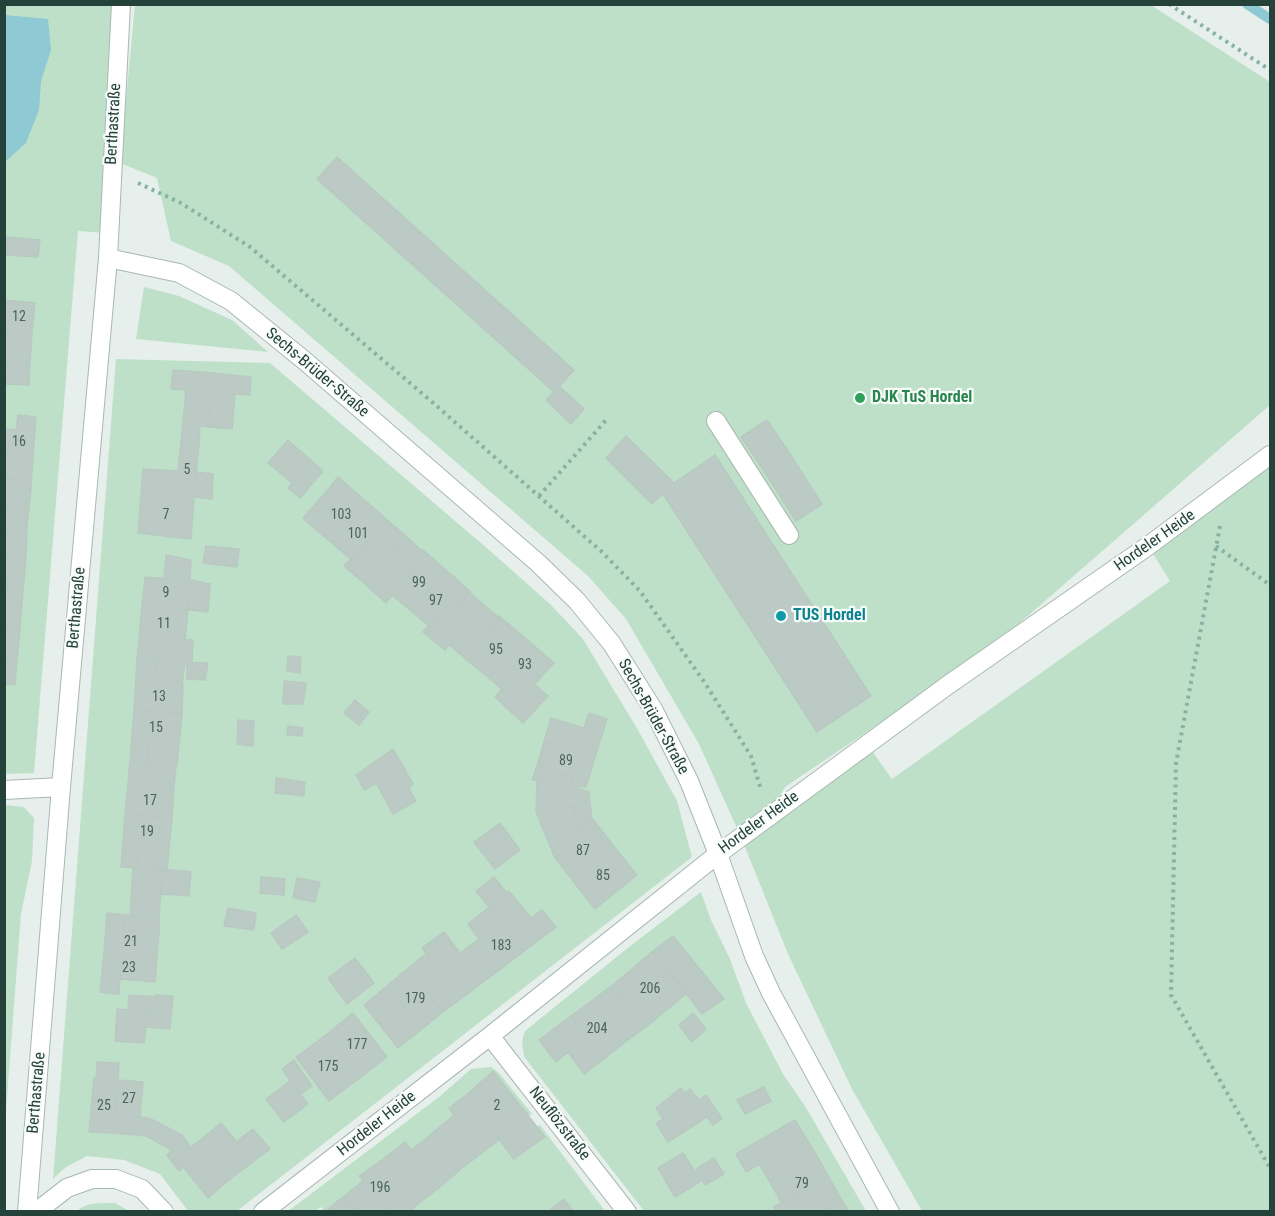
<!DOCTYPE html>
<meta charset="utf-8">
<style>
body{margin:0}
#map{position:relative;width:1275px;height:1216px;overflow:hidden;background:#e6efeb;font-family:"Roboto Condensed",sans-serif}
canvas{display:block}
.frame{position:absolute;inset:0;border:6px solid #24423a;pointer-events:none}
</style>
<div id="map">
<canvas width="1275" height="1216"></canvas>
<div class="frame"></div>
</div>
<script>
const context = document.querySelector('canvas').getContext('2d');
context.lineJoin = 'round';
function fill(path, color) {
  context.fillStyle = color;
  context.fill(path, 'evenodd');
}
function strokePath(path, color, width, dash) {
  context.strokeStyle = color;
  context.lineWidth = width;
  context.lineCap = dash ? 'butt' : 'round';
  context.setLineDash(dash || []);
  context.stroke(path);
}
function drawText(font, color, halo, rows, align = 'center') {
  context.font = font + ' "Roboto Condensed",sans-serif';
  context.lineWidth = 4.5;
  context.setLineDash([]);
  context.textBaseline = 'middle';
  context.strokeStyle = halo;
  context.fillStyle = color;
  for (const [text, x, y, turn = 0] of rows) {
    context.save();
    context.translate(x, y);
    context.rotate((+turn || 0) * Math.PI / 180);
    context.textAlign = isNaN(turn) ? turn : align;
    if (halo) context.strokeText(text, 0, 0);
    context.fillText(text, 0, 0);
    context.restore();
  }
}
fill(new Path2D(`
 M5 5H122L106 233 78 231 34 773 5 774Z
 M135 5H1151L1270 82V405L991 648 785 787 769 815 867 744 892 779 1170 581 1148 546 1270 455V1211H922L852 1089 788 954 741 837 699 744 626 619 588 576 229 266 171 241 157 178 120 163Z
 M144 287 179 296 232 320 268 352 136 339Z
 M116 359 270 363 488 549 550 604 583 639 638 730 677 801 692 857 237 1211H188L160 1174 124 1160 87 1156 66 1167 53 1179Z
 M5 805 24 807 34 818 32 861 21 914 5 1123Z
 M701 892 711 920 730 959 746 1003 783 1074 805 1106 866 1211H644L525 1058C522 1048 521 1041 525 1031L629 947Z
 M491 1067 498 1072 532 1114 529 1116 492 1071 450 1108 454 1115 412 1150 405 1142 360 1176 363 1181 324 1211 321 1207 315 1211 287 1212 439 1097 471 1069Z
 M540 1125 605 1211 409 1212 500 1139 515 1159 545 1137 537 1126Z
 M115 1203 129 1211H77C86 1202 102 1203 115 1203Z`), '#bfe0c8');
fill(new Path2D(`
 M5 15 48 19 51 50 41 81 39 110 26 143 5 162Z`), '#8ec9d4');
strokePath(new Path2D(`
 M1247 4 1270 19`), '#8ec9d4', 10);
const building = new Path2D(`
 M337 157 574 370 554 392 317 179Z
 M6 237 40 240 38 257 6 255Z
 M4 300 35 303 32 333 4 331Z
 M4 331 32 333 30 363 4 361Z
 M4 361 30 363 29 385 4 384Z
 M173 370 212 373 208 427 200 426 199 444 181 442 186 390 171 389Z
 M212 373 251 377 250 395 235 394 232 429 208 427Z
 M559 386 584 409 571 424 546 400Z
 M18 415 36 417 33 456 4 454V429L16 430Z
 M767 420 788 451 762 468 741 437Z
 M626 436 674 483 715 455 871 696 817 732 663 494 652 504 606 458Z
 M288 440 299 450 280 473 268 463Z
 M181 442 199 444 194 497 141 493 143 469 178 471Z
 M299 450 311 460 292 483 280 473Z
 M788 451 822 504 796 521 762 468Z
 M4 454 33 456 31 488 14 487 15 479H4Z
 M311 460 323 471 300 498 288 488Z
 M196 472 213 474 212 499 194 497Z
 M338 477 368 503 333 544 314 528 337 501 326 492Z
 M4 479H15L14 487 31 488 29 507 4 505Z
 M326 492 337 501 314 528 303 518Z
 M141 493 194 497 191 539 138 533Z
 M368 503 392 524 382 536 377 531 352 560 333 544Z
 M4 505 29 507 27 527 12 525 11 532H4Z
 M392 524 407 537 397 549 382 536Z
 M12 525 27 527 26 558 4 557V532H11Z
 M377 531 397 549 366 585 344 566Z
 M407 537 421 550 411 561 397 549Z
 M206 546 239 549 237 567 203 563Z
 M397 549 417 566 386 603 366 585Z
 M422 549 446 570 411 611 392 595 417 566 411 561Z
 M166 555 191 560 190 580 164 578Z
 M4 557 26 558 23 590 7 589V582L4 581Z
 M446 570 470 591 460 603 454 598 430 627 411 611Z
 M145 577 191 580 188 610 142 606Z
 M191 580 210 584 208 612 188 610Z
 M4 581 7 582V589L23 590 20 629 4 627Z
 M469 592 484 605 474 616 460 603Z
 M454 598 474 616 445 650 423 632Z
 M484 605 498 617 489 628 474 616Z
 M142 606 188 610 185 640 158 638 157 660H137Z
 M474 616 494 633 469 662 450 645Z
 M499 616 524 637 489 678 469 662 494 633 489 628Z
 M4 627 20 629 17 660 4 659Z
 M524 637 554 663 541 677 530 668 507 694 489 678Z
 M158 638 193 640 192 663 157 660Z
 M288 656 301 657 300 673 287 671Z
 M4 659 17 660 15 685 4 684Z
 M137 660H157L154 681 183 684 182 714 134 710Z
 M157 660 185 662 182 684 154 681Z
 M187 662 208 663 205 680 187 679Z
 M530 668 541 677 511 712 495 697 502 689 507 694Z
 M284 681 306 683 303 704H283Z
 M535 685 548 696 523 723 511 712Z
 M355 700 369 712 359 725 344 713Z
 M134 710 182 714 179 745 148 743 147 764 130 762Z
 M589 713 607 719 595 757 544 742 551 718 584 728Z
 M238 720 254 721 253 746 237 744Z
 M288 726 303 728 302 736 287 735Z
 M544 742 595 757 586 787 570 786 573 776 537 766Z
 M148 743 179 745 177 766 147 764Z
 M393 749 404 768 364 790 356 775Z
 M130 762 147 764 146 784 174 787 172 818 125 814Z
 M147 764 176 766 174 787 146 784Z
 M537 766 573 777 570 786 537 776V780H532Z
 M404 768 413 784 409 788 416 801 393 814 376 783Z
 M537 776 589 792 590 803 536 812Z
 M276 778 305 782 304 796 275 793Z
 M590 803 592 820 578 825 573 806Z
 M573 806 578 825 585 834 555 858 536 812Z
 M125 814 172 818 169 848 138 847 137 868 121 867Z
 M593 819 612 844 570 877 555 858 585 834 578 825Z
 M500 823 520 850 495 869 474 842Z
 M612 844 637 875 595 909 570 877Z
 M138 847 169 848 167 871 137 868Z
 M133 868 163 869 162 886 132 883Z
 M163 869 191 872 189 896 161 894Z
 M261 877 285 879 284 895 260 893Z
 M494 877 507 893 489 907 476 891Z
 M297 878 320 882 315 902 293 898Z
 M132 883 162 886 160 902 131 899Z
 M509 891 531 918 542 910 556 927 523 952 489 907Z
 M131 899 160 902 159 917 130 915Z
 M489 907 523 952 482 983 472 969 490 954 468 924Z
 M228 908 256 913 254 930 224 926Z
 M107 913 125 915 124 930 159 932 157 957 104 953Z
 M125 915 159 917V932L124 930Z
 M296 915 308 932 282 949 271 933Z
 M444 932 472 969 451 985 422 948Z
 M673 936 724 999 702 1014 653 951Z
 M479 939 490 954 472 969 460 953Z
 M653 951 687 993 646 1027 613 985Z
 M104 953 157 957 155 982 120 979 119 994 100 992Z
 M426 954 451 985 472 969 482 983 443 1012 407 969Z
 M355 958 374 983 347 1004 328 978Z
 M407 969 443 1012 422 1029 387 986Z
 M613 985 622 997 601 1013 624 1043 604 1059 571 1016Z
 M387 986 422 1029 398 1048 364 1005Z
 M129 995 158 997 156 1012 128 1010Z
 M155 995 173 996 170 1029 146 1027 147 1012H156L158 997Z
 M622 997 646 1027 624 1043 601 1013Z
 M117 1009 147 1012 146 1027 116 1025Z
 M353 1013 387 1057 361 1077 327 1034Z
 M693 1013 706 1029 692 1042 679 1025Z
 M571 1016 604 1059 584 1074 568 1052 556 1062 539 1040Z
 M116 1025 146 1027 144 1043 115 1041Z
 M327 1034 361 1077 329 1101 296 1057Z
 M294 1060 312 1086 300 1095 282 1069Z
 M97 1062 119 1063 118 1080 96 1078Z
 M493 1071 545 1137 514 1159 466 1095Z
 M94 1078 118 1080 114 1133 89 1132Z
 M118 1080 143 1082 140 1117 151 1119 146 1136 114 1133Z
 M290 1081 308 1104 284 1122 266 1099Z
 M764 1087 771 1101 745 1114 737 1100Z
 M681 1088 684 1093 690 1089 699 1100 706 1095 722 1119 713 1125 707 1117 668 1142 656 1123 663 1119 656 1108Z
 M466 1095 500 1139 459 1171 430 1135 454 1115 449 1108Z
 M151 1119 182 1135 191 1147 176 1158 184 1167 179 1171 167 1155 172 1150 146 1136Z
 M795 1120 817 1156 770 1182 759 1164 746 1172 736 1154Z
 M221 1123 243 1149 259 1136 270 1149 229 1180 199 1141Z
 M253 1129 259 1136 243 1149 237 1141Z
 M430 1135 459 1171 440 1187 412 1150Z
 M199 1141 229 1180 208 1198 176 1158Z
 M405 1142 440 1187 418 1204 383 1159Z
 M683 1153 701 1181 675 1197 658 1168Z
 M817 1156 843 1202 828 1209 815 1185 782 1204 770 1182Z
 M714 1158 724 1174 705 1185 696 1169Z
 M383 1159 418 1204 409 1212H391L377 1195 356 1211 344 1196 363 1181 359 1176Z
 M815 1185 828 1209 825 1212H777L774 1207Z
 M377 1195 391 1212 356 1211Z
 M344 1196 355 1212H324Z
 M564 1199 574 1212H553L551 1209Z
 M843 1202 849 1212H830L828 1209Z`);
fill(building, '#bbcac4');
strokePath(building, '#b8c9c2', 1.5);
const minor = new Path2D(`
 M108 258 179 273 231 301 305 361 538 563 577 601 612 644 653 709 689 781 718 854 754 956 771 993 890 1212
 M716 421 789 535
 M4 790 61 787
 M490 1036 627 1212
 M27 1212 61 787 108 258 121 4
 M36 1212 67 1188 92 1179H116L142 1189 164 1212
 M263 1212 490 1036 718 854 948 685 1148 546 1270 455`);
strokePath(minor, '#a8b8b2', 20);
strokePath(new Path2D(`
 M1169 4 1270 70
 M138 183 181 203 250 247 431 401 602 552 640 591 705 683 751 756 761 790
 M539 496 607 419
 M1220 526 1176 763 1171 995 1270 1168
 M1216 546 1270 585`), '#86b3a5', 4, [3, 4.5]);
strokePath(minor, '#fff', 18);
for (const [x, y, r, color] of [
 [860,398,6,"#2e9e5b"],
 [781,616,6,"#0f9aa8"]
]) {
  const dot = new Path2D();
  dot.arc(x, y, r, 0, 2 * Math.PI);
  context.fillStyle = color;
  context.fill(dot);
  strokePath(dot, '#f7fbf9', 2);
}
drawText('14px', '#4a645c', null, [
 ["12",19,317],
 ["16",19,442],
 ["5",187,470],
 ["7",166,515],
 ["103",341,515],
 ["101",358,534],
 ["99",419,583],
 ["9",166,593],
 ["97",436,601],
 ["11",164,624],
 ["95",496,650],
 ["93",525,665],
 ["13",159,697],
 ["15",156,728],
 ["89",566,761],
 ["17",150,801],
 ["19",147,832],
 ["87",583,851],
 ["85",603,876],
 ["21",131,942],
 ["183",501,946],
 ["23",129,968],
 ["206",650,989],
 ["179",415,999],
 ["204",597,1029],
 ["177",357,1045],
 ["175",328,1067],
 ["27",129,1099],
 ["25",104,1106],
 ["2",497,1106],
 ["79",802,1184],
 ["196",380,1188]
]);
drawText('16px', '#24423a', '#f7fbf9', [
 ["Berthastraße",114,124,-87],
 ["Sechs-Brüder-Straße",317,373,40],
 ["Hordeler Heide",1155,541,-35],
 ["Berthastraße",77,608,-85],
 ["Sechs-Brüder-Straße",653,717,61],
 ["Hordeler Heide",759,823,-36],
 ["Berthastraße",37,1093,-85],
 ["Hordeler Heide",377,1124,-38],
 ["Neuflözstraße",559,1124,52]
]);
drawText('bold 16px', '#27864d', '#f7fbf9', [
 ["DJK TuS Hordel",872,398]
], 'left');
drawText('bold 16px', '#0d838f', '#f7fbf9', [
 ["TUS Hordel",793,616]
], 'left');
</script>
